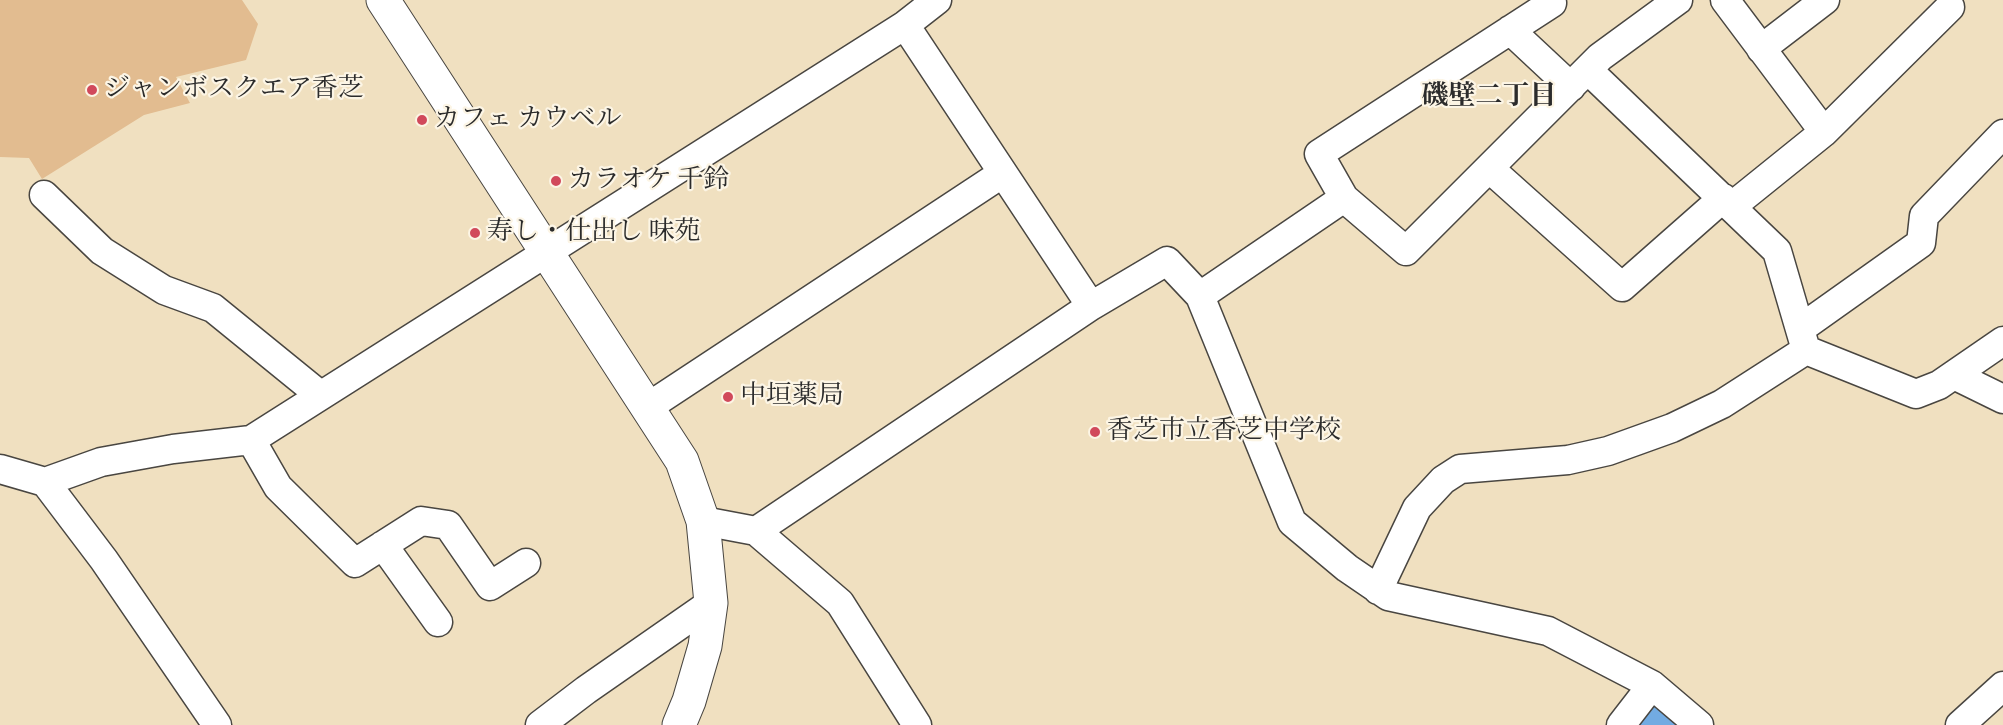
<!DOCTYPE html>
<meta charset="utf-8">
<style>
body{margin:0}
canvas{display:block;background:#f0e0c0}
</style>
<canvas width="2003" height="725"></canvas>
<script>
const context = document.querySelector('canvas').getContext('2d');
context.lineJoin = 'round';
function fill(path, color) {
  context.fillStyle = color;
  context.fill(path, 'evenodd');
}
function strokePath(path, color, width, dash) {
  context.strokeStyle = color;
  context.lineWidth = width;
  context.lineCap = dash ? 'butt' : 'round';
  context.setLineDash(dash || []);
  context.stroke(path);
}
function drawText(font, color, halo, rows, align = 'center') {
  context.font = font + ' "IM FELL Double Pica","Noto Serif JP",serif';
  context.lineWidth = 4.5;
  context.setLineDash([]);
  context.textBaseline = 'middle';
  context.strokeStyle = halo;
  context.fillStyle = color;
  for (const [text, x, y, turn = 0] of rows) {
    context.save();
    context.translate(x, y);
    context.rotate((+turn || 0) * Math.PI / 180);
    context.textAlign = isNaN(turn) ? turn : align;
    if (halo) context.strokeText(text, 0, 0);
    context.fillText(text, 0, 0);
    context.restore();
  }
}
fill(new Path2D(`
 M1653 702 1682 725H1634Z`), '#72abe2');
fill(new Path2D(`
 M0 0H242L258 24 246 60 176 77 190 103 144 115 42 179 29 158 0 157Z`), '#e2bc90');
const minor = new Path2D(`
 M1725 0 1824 132
 M1552 3 1319 154 1344 198 1200 296 1292 522 1347 568 1388 596 1548 631 1652 685 1699 725
 M1510 30 1571 87
 M1761 49 1825 0
 M1588 70 1777 251 1806 350
 M1489 168 1622 287 1723 198
 M44 195 102 251 164 290 213 308 320 395
 M1344 198 1406 251 1600 57 1678 0
 M1731 207 1824 132 1950 7
 M1091 306 1167 261 1200 296
 M1800 329 1921 243 1924 216 2003 134
 M1954 375 2003 399
 M648 407 1003 173
 M251 440 278 487 355 563 421 521 448 525 490 586 526 563
 M0 469 45 482 104 560 217 725
 M45 482 101 462 173 449 251 440 905 25 937 0
 M703 521 756 531 840 603 917 725
 M756 531 1091 306 905 25
 M383 545 438 622
 M1378 590 1417 508 1443 480 1460 469 1568 460 1608 451 1672 428 1722 404 1806 350 1916 394 1939 385 2003 341
 M540 725 586 690 711 603
 M1621 725 1652 685
 M1960 725 2003 686`);
const tertiary = new Path2D(`
 M383 0 682 461 703 521 711 603 705 646 689 701 679 725`);
strokePath(minor, '#494641', 31);
strokePath(tertiary, '#494641', 35);
strokePath(minor, '#fff', 28);
strokePath(tertiary, '#fff', 33);
for (const [x, y, r, color] of [
 [92,90,6,"#d1495b"],
 [422,120,6,"#d1495b"],
 [556,181,6,"#d1495b"],
 [475,233,6,"#d1495b"],
 [728,397,6,"#d1495b"],
 [1095,432,6,"#d1495b"]
]) {
  const dot = new Path2D();
  dot.arc(x, y, r, 0, 2 * Math.PI);
  context.fillStyle = color;
  context.fill(dot);
  strokePath(dot, '#fcf5e5', 2);
}
drawText('26px', '#2b2b2b', '#fcf5e5', [
 ["ジャンボスクエア香芝",104,90],
 ["カフェ カウベル",434,120],
 ["カラオケ 千鈴",568,181],
 ["寿し・仕出し 味苑",487,233],
 ["中垣薬局",740,397],
 ["香芝市立香芝中学校",1107,432]
], 'left');
drawText('bold 27px', '#2b2b2b', '#fcf5e5', [
 ["磯壁二丁目",1489,98]
]);
</script>
